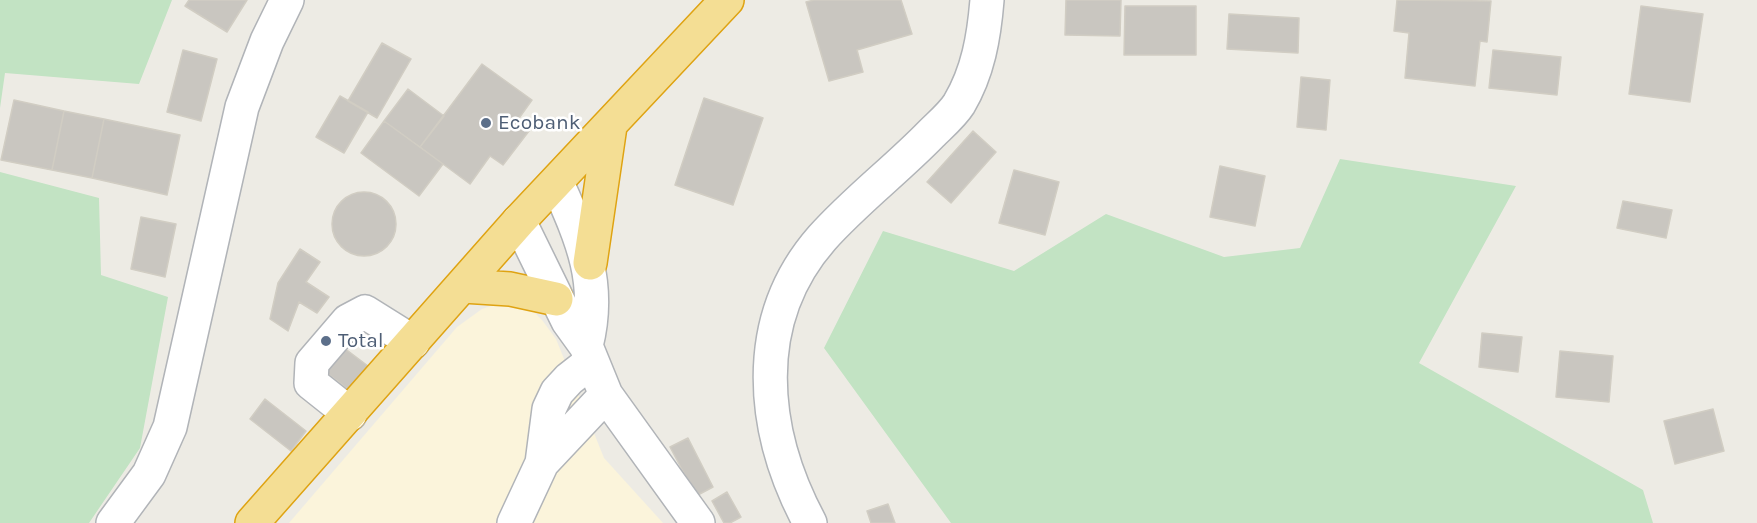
<!DOCTYPE html>
<style>
body{margin:0}
canvas{display:block;background:#edebe4}
</style>
<canvas width="1757" height="523"></canvas>
<script>
const context = document.querySelector('canvas').getContext('2d');
context.lineJoin = 'round';
function fill(path, color) {
  context.fillStyle = color;
  context.fill(path, 'evenodd');
}
function strokePath(path, color, width, dash) {
  context.strokeStyle = color;
  context.lineWidth = width;
  context.lineCap = dash ? 'butt' : 'round';
  context.setLineDash(dash || []);
  context.stroke(path);
}
function drawText(font, color, halo, rows, align = 'center') {
  context.font = font + ' Karla,sans-serif';
  context.lineWidth = 5;
  context.setLineDash([]);
  context.textBaseline = 'middle';
  context.strokeStyle = halo;
  context.fillStyle = color;
  for (const [text, x, y, turn = 0] of rows) {
    context.save();
    context.translate(x, y);
    context.rotate((+turn || 0) * Math.PI / 180);
    context.textAlign = isNaN(turn) ? turn : align;
    if (halo) context.strokeText(text, 0, 0);
    context.fillText(text, 0, 0);
    context.restore();
  }
}
fill(new Path2D(`
 M502 302 528 306 542 320 556 339 604 458 663 523H289L457 327 482 309Z`), '#fbf4db');
fill(new Path2D(`
 M0 0H172L139 84 5 73 0 108Z
 M1340 159 1516 186 1419 363 1643 490 1653 523H951L824 348 883 231 1014 271 1106 214 1224 257 1300 248Z
 M0 172 99 198 101 275 168 297 140 448 89 523H0Z`), '#c2e3c3');
const building = new Path2D(`
 M189 0H247L227 32 185 6Z
 M814 0H901L912 34 857 50 863 72 829 81 806 2Z
 M1066 0H1121L1120 36 1065 35Z
 M1397 0 1491 1 1487 42 1480 41 1475 86 1405 78 1409 33 1394 31Z
 M1125 6H1196V55H1124Z
 M1641 6 1703 14 1690 102 1629 94Z
 M1229 14 1299 18 1298 53 1227 49Z
 M382 43 411 59 377 118 348 101Z
 M183 50 217 59 201 121 167 112Z
 M1493 50 1561 57 1557 95 1489 88Z
 M482 64 532 100 517 121 529 131 503 165 490 156 470 184 420 147Z
 M1301 77 1330 80 1326 130 1297 127Z
 M408 89 444 116 420 147 384 121Z
 M340 96 368 112 344 153 316 137Z
 M704 98 763 118 733 205 675 185Z
 M14 100 64 111 52 170 1 160Z
 M64 111 104 119 92 178 52 170Z
 M104 119 180 135 167 195 92 178Z
 M384 121 443 164 419 196 361 153Z
 M973 131 996 152 951 203 927 182Z
 M1220 166 1265 176 1255 226 1210 217Z
 M1014 170 1059 182 1045 235 999 223Z
 M332 224a32 32 0 1 1 64 0a32 32 0 1 1-64 0Z
 M1623 201 1672 210 1666 238 1617 228Z
 M141 217 176 224 165 277 131 269Z
 M300 249 320 262 306 282 329 297 317 313 299 302 288 331 270 319 278 283Z
 M319 329 368 366 349 390 301 353Z
 M1482 333 1522 337 1518 372 1479 367Z
 M1560 351 1613 356 1609 402 1556 397Z
 M265 399 306 431 291 451 250 419Z
 M1713 409 1724 451 1675 464 1664 421Z
 M688 438 713 487 696 496 670 447Z
 M727 492 741 517 730 523H724L712 501Z
 M888 504 895 523H871L867 511Z`);
fill(building, '#c9c6c0');
strokePath(building, '#d1cdc3', 1.5);
const minor = new Path2D(`
 M557 183C582 239 602 283 586 346
 M519 221 568 321 586 346 606 395 698 523
 M350 414 311 383 312 363 348 321 365 312 413 342
 M542 463 606 395
 M113 523 149 474 170 427 242 107 267 41 287 0
 M514 523 542 463 549 409 557 392 569 379 592 361
 M810 523C761 432 749 321 822 238 855 201 896 170 931 134 940 125 952 115 959 104 978 72 984 37 987 0`);
const highway = new Path2D(`
 M590 263 610 126
 M463 286 510 289 556 299
 M252 523 519 221 727 0`);
strokePath(minor, '#b1b4b8', 36);
strokePath(highway, '#dfa312', 36);
strokePath(minor, '#fff', 33);
strokePath(highway, '#f4de94', 33);
for (const [x, y, r, color] of [
 [486,123,6,"#5c6f8a"],
 [326,341,6,"#5c6f8a"]
]) {
  const dot = new Path2D();
  dot.arc(x, y, r, 0, 2 * Math.PI);
  context.fillStyle = color;
  context.fill(dot);
  strokePath(dot, '#fff', 2);
}
drawText('21px', '#4e5e75', '#fff', [
 ["Ecobank",498,123],
 ["Total",338,341]
], 'left');
</script>
